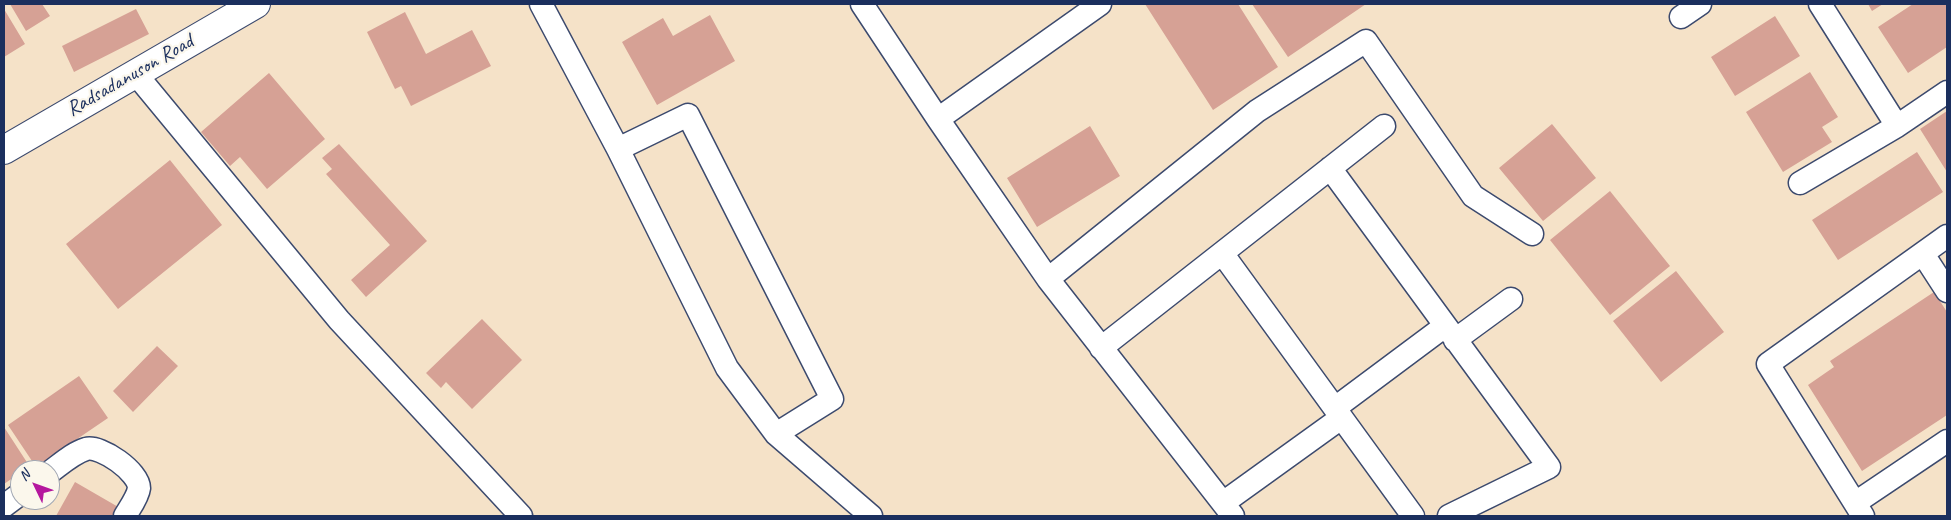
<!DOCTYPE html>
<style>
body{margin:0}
#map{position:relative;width:1951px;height:520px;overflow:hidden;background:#f5e2c8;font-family:Caveat,sans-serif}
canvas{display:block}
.frame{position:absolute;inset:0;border:5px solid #1b2f5e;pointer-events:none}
.north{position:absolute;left:10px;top:460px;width:50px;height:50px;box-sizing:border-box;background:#fbf7ec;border:1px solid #a1a7b3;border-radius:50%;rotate:312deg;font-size:14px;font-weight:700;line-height:20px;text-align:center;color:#1b2f5e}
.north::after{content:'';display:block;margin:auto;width:18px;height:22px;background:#b5179e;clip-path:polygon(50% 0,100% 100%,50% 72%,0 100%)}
</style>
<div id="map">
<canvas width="1951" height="520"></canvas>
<div class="frame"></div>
<div class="north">N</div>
</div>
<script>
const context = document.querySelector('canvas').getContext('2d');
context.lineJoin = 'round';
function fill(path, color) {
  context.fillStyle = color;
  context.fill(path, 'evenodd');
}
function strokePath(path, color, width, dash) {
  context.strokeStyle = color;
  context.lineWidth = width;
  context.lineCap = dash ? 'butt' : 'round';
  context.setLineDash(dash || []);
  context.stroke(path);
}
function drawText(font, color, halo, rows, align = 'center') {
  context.font = font + ' Caveat,sans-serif';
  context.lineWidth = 4.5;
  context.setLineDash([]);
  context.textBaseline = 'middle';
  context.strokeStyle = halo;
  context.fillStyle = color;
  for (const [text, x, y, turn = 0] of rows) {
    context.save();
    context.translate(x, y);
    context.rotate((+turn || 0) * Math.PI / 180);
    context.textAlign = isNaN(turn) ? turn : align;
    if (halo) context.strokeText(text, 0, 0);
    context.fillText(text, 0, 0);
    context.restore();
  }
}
fill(new Path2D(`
 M10 4H42L50 16 26 31Z
 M1145 4H1238L1278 67 1213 110Z
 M1252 4H1366L1288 57Z
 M1868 4H1883L1872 11Z
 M1913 4H1947V47L1908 73 1878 27Z
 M4 9 25 44 4 57Z
 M136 9 149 34 74 72 62 46Z
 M405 12 426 54 472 30 491 66 411 106 401 86 395 89 367 32Z
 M710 15 735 61 657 105 622 42 663 18 673 36Z
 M1775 16 1800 56 1735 96 1711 57Z
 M1810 72 1838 117 1822 127 1832 142 1783 172 1746 112Z
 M269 73 325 139 267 189 240 157 230 166 201 132Z
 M1947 111V172L1920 129Z
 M1552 124 1596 178 1543 221 1499 168Z
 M1090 126 1120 176 1037 227 1007 178Z
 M339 144 427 241 366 297 351 280 390 245 326 174 332 169 322 158Z
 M1917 152 1943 192 1838 260 1812 220Z
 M170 160 222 225 118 309 66 244Z
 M1610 191 1670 266 1610 315 1550 240Z
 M1676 271 1724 332 1661 382 1613 321Z
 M1934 292 1947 312V415L1862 471 1808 385 1834 367 1830 361Z
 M482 319 522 360 472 409 446 382 441 388 426 373Z
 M157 346 178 366 133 412 113 391Z
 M79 376 108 418 36 467 8 425Z
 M4 427 30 467 25 470H20V473L4 484Z
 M75 482 120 508 115 516H56Z`), '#d6a195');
const street = new Path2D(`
 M541 4 618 149 727 368 776 434 871 516
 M862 4 938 119 1048 279 1257 111 1366 41 1473 196 1532 234
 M1820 4 1897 126
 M1681 17 1700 4
 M135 73 339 320 521 516
 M938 119 1100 4
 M618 149 688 115 832 399 776 434
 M1330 168 1549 467 1449 516
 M1800 183 1897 126 1947 92
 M1222 253 1413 516
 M1923 254 1947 291
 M1048 279 1233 516
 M1455 340 1511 299
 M1101 348 1384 126
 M1335 408 1445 326
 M50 472C61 464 73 453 86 449 101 445 139 472 139 488 138 497 129 509 125 516
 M1223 503 1341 418
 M1855 503 1947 441
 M4 506 20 494
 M1863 516 1768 364 1947 236`);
const secondary = new Path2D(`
 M4 150 256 4`);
strokePath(street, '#3c4a6e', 25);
strokePath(secondary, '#3c4a6e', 30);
strokePath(street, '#fff', 22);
strokePath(secondary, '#fff', 28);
drawText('21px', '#1b2f5e', '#fbf7ec', [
 ["Radsadanuson Road",130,76,-30]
]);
</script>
